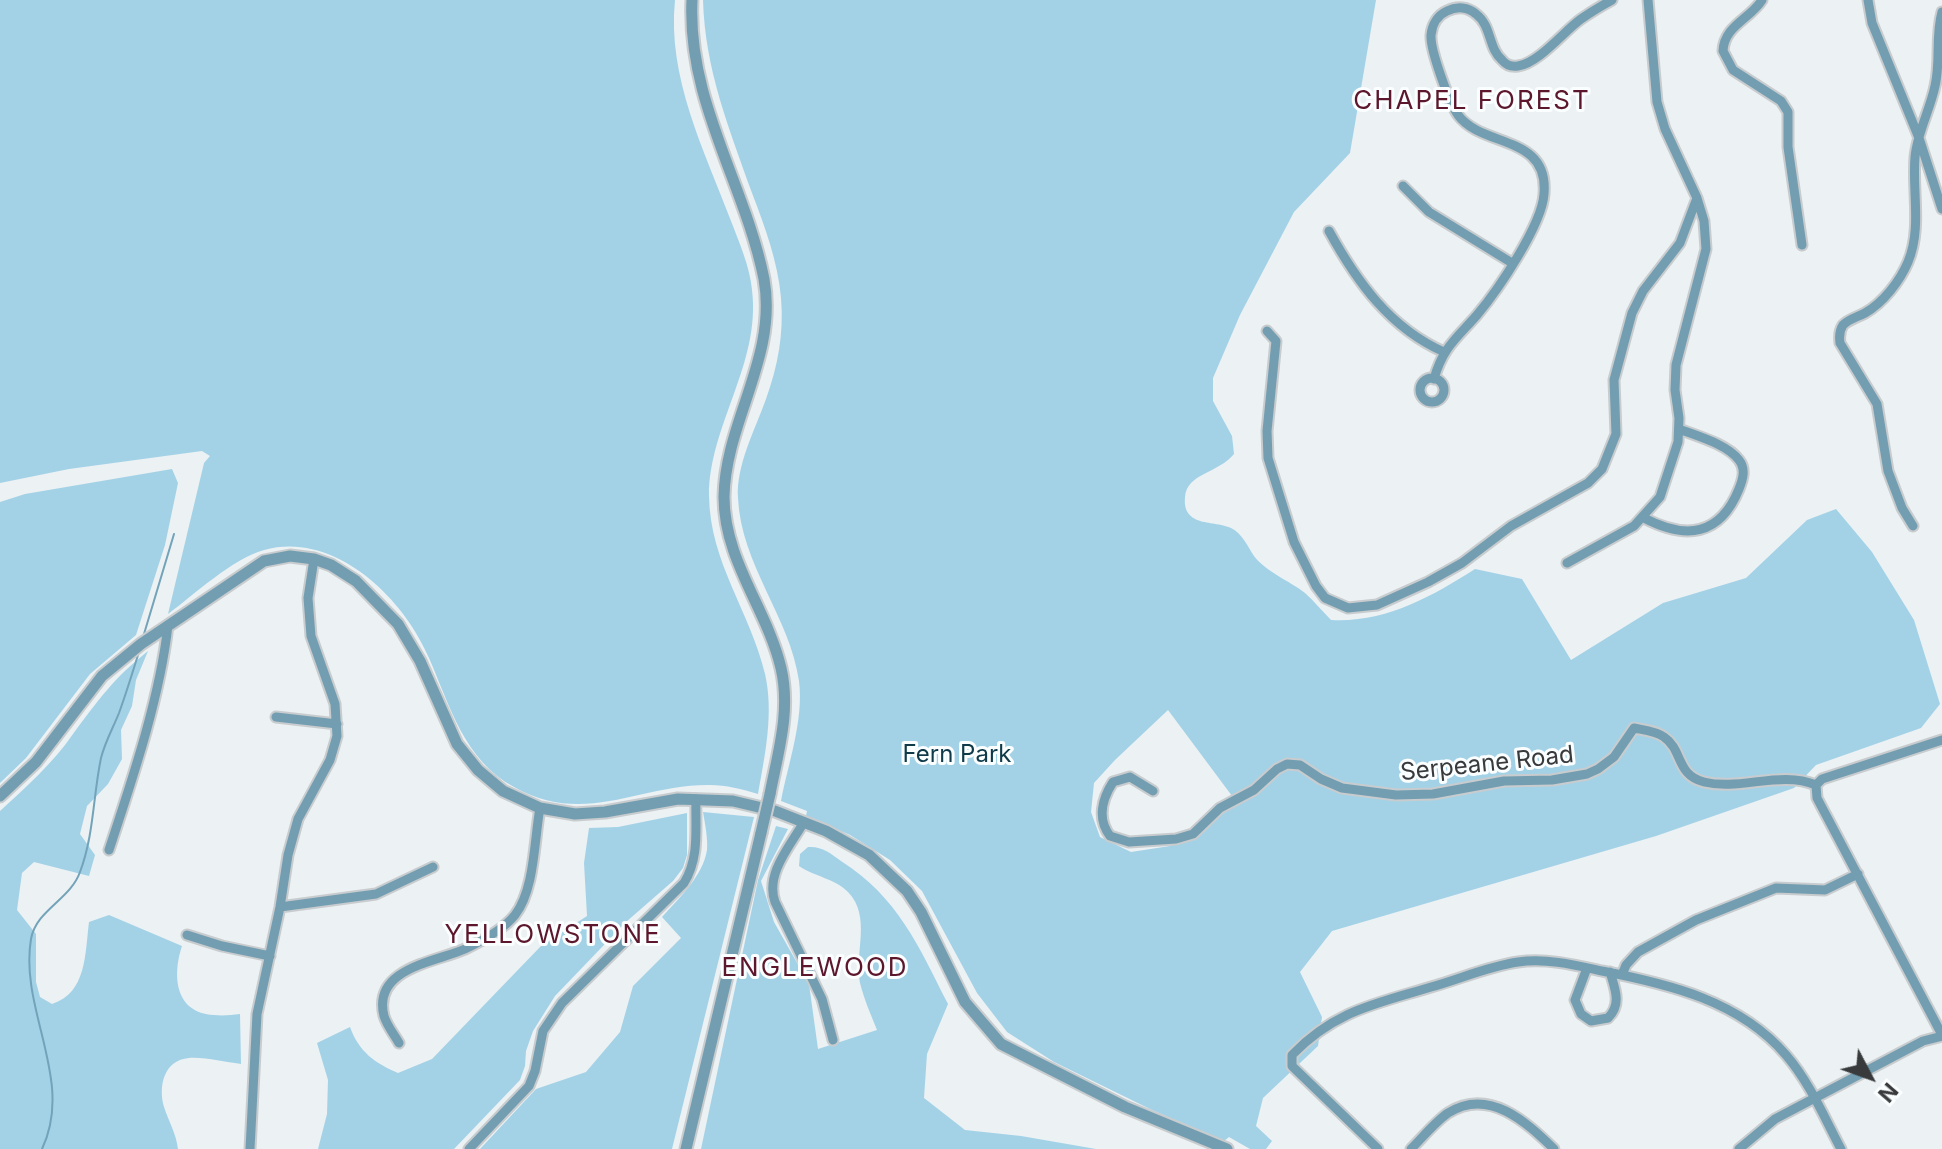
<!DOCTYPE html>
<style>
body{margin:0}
#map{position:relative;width:1942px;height:1149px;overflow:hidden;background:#ecf1f3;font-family:Inter,sans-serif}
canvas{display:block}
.north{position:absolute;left:1830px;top:1037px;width:80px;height:80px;-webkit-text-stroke:6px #fbfeff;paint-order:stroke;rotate:131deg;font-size:22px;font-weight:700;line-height:32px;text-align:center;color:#383a3b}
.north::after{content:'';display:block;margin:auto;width:28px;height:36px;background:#383a3b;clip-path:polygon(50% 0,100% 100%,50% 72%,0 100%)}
</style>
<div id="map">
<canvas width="1942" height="1149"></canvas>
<div class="north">N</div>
</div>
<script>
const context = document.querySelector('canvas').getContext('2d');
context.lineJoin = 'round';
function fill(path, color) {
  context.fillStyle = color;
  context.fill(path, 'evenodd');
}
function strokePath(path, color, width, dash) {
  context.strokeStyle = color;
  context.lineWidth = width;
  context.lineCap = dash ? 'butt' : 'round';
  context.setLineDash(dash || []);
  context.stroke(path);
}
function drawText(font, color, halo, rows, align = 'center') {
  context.font = font + ' Inter,sans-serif';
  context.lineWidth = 6;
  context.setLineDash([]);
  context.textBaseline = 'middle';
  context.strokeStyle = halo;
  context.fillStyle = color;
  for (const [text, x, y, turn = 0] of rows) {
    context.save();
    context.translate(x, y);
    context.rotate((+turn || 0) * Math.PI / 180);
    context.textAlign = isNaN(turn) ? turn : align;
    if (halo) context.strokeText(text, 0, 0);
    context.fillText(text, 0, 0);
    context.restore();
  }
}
fill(new Path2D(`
 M0 0H675C667 77 704 150 731 221 739 242 750 267 752 290 761 364 709 425 709 496 710 563 750 611 765 674 774 713 765 755 758 794 742 789 726 785 710 785 639 784 585 827 514 787 464 760 450 706 429 658 404 598 334 530 264 550 232 559 195 594 168 614L204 463 210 456 202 451 69 469 0 483Z
 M703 0H1376L1350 153 1294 212 1240 315 1213 378V401L1232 436 1234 454C1219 473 1187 473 1185 497 1182 528 1215 520 1231 528 1242 533 1248 547 1254 556 1266 572 1290 581 1305 593 1314 601 1322 611 1331 620 1385 623 1431 597 1475 569L1522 579 1571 660 1663 603 1746 578 1807 520 1836 509 1872 552 1914 620 1940 704 1921 728 1816 765 1794 788 1656 836 1332 931 1300 972 1322 1017 1318 1046 1263 1098 1256 1126 1272 1141 1266 1149H1250L1229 1137 1224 1141 1152 1110 1054 1062 1007 1032 977 993 922 891 890 860 850 835 806 816 807 811 781 801C788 764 804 720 799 681 790 617 741 565 738 498 736 465 755 430 766 399 778 366 784 333 781 298 778 262 765 227 752 193 729 128 705 70 703 0ZM1168 710 1238 804 1170 846 1131 852 1100 837 1091 812 1094 783 1115 760Z
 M172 469 178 483 165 545 136 635 90 674 26 758 0 783V502L25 494Z
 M148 651 136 680 132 706 121 730 122 759 108 784 87 806 80 834 95 855 89 876 34 862 22 873 17 910 36 934V982L40 997 52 1004C87 993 85 953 89 922L109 915 182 946C172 976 175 1013 214 1015 223 1016 232 1015 240 1014L241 1064C224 1062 206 1057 189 1058 164 1060 158 1086 164 1107 169 1122 176 1133 178 1149H0V811C26 787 53 763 73 734 99 699 113 679 148 651Z
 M703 812 754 817 672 1149H480L536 1089 586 1072 620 1032 633 986 681 938 662 917C679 898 703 876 707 850 708 838 705 824 703 812Z
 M687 813V855L683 868 673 881 626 922 555 996 533 1031 526 1051 525 1066 520 1080 454 1149H318L327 1114 328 1080 317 1043 350 1027C359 1052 375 1063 398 1073L432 1059 541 946 587 916 584 863 589 828 618 827Z
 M776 826 788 829 761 881 774 922 809 984 818 1049 877 1030C871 1015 864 999 860 983 854 953 872 917 848 892 834 878 815 877 799 866L800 854 808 847C822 846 830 853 841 861 898 897 919 947 948 1004L927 1054 924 1098 965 1130 1021 1136 1096 1149H701L758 880Z`), '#a3d2e7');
strokePath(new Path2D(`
 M144 634 174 534
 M42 1149C75 1080 19 1010 31 939 36 910 70 900 80 872 94 835 93 796 101 758 105 742 113 728 119 713 126 694 132 674 138 655`), '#72a3b9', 2);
const minor = new Path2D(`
 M1762 0C1750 19 1724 26 1723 51L1733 70 1781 101 1788 112V147L1802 245
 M1868 0 1872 23 1919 138 1942 209
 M1403 186 1429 212 1512 263
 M1329 231C1357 282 1390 328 1444 352
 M1267 331 1276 341 1267 431 1268 458 1294 542 1316 586 1325 598 1348 608 1377 605 1428 582 1462 563 1511 526 1588 483 1602 469 1616 434 1614 380 1632 313 1643 291 1680 243 1697 198
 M1420 390a12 12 0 1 1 24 0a12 12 0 1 1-24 0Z
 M1434 379C1443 347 1457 338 1477 315 1498 290 1542 225 1544 194 1549 134 1482 148 1458 115 1449 102 1430 50 1431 35 1432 24 1438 15 1447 11 1457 6 1468 7 1476 14 1492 26 1488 48 1502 60 1506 65 1512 67 1518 66 1539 63 1564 31 1581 19 1591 12 1601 6 1612 0
 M1644 518C1686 540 1720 536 1739 489 1743 479 1746 469 1739 460 1727 444 1697 436 1679 429
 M1913 526 1902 508 1888 471 1877 404 1840 343C1839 336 1839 331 1843 325 1849 319 1858 317 1865 313 1883 303 1900 281 1908 262 1922 229 1912 191 1915 157 1917 133 1930 110 1935 86 1941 61 1935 36 1942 12
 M1567 563 1634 526 1660 497 1678 442 1679 418 1675 390 1676 365 1706 249 1704 221 1697 198 1665 129 1657 102 1648 0
 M276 717 337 724
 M1816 785 1817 798 1942 1035
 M1816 785 1822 779 1942 740
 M1153 791 1130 777 1113 782C1102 799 1097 819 1110 836L1129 842 1176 839 1193 834 1220 808 1254 790 1277 769 1287 764 1300 765 1321 779 1342 788 1396 795 1433 794 1504 781 1552 780 1587 774 1598 769 1614 757 1634 728C1644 730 1656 731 1664 737 1683 750 1676 775 1704 782 1740 791 1781 770 1816 785
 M804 822C790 846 765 874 775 902L822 999 833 1040
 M109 850C132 780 160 698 168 625
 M280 907 376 894 433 867
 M187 935 222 946 270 956
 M1587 968 1575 1000 1581 1014 1591 1021 1608 1018C1622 1004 1615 989 1610 972
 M1622 975 1626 965 1638 952 1696 920 1776 888 1825 890 1858 874
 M399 1043C394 1034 387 1026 384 1016 372 968 436 962 465 949 482 941 503 930 515 915 535 889 534 840 540 808
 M250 1149 257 1014 280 907 288 855 298 819 330 760 337 736 335 704 311 636 308 598 314 559
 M469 1149 529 1086 535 1071 543 1031 562 1003 684 883C700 857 695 828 696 799
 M1378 1149 1292 1066V1055C1334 1011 1375 1004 1431 987 1460 979 1489 966 1518 962 1547 958 1575 965 1602 971 1669 984 1740 1001 1786 1055 1810 1083 1824 1117 1841 1149
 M1411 1149C1423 1137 1435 1122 1448 1113 1489 1087 1526 1122 1554 1149
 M1739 1149 1775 1119 1923 1041 1942 1036`);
const tertiary = new Path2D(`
 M692 0C687 101 745 184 764 279 778 357 725 422 724 497 724 560 767 609 781 668 791 711 778 752 770 794
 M0 796 36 762 102 676 141 644 264 561 290 556 314 559 331 565 356 581 398 624 420 661 457 744 478 770 503 791 540 808 575 814 605 812 678 799 733 801 775 811 826 831 869 855 907 891 921 912 965 1002 1001 1044 1125 1107 1227 1149
 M686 1149 761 833`);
strokePath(minor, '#c8ccce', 13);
strokePath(tertiary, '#c8ccce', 15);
strokePath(minor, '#739eb1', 9);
strokePath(tertiary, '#739eb1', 11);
const tertiaryBridge = new Path2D(`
 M761 833 770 794`);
strokePath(tertiaryBridge, '#c8ccce', 15, []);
strokePath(tertiaryBridge, '#739eb1', 11);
drawText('24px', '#0e3a4a', '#fbfeff', [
 ["Fern Park",957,755]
]);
drawText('24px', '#383a3b', '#fbfeff', [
 ["Serpeane Road",1487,764,-6]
]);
context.letterSpacing = '2px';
drawText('26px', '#5c172c', '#fbfeff', [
 ["CHAPEL FOREST",1472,101],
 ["YELLOWSTONE",553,935],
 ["ENGLEWOOD",815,968]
]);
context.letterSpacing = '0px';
</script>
